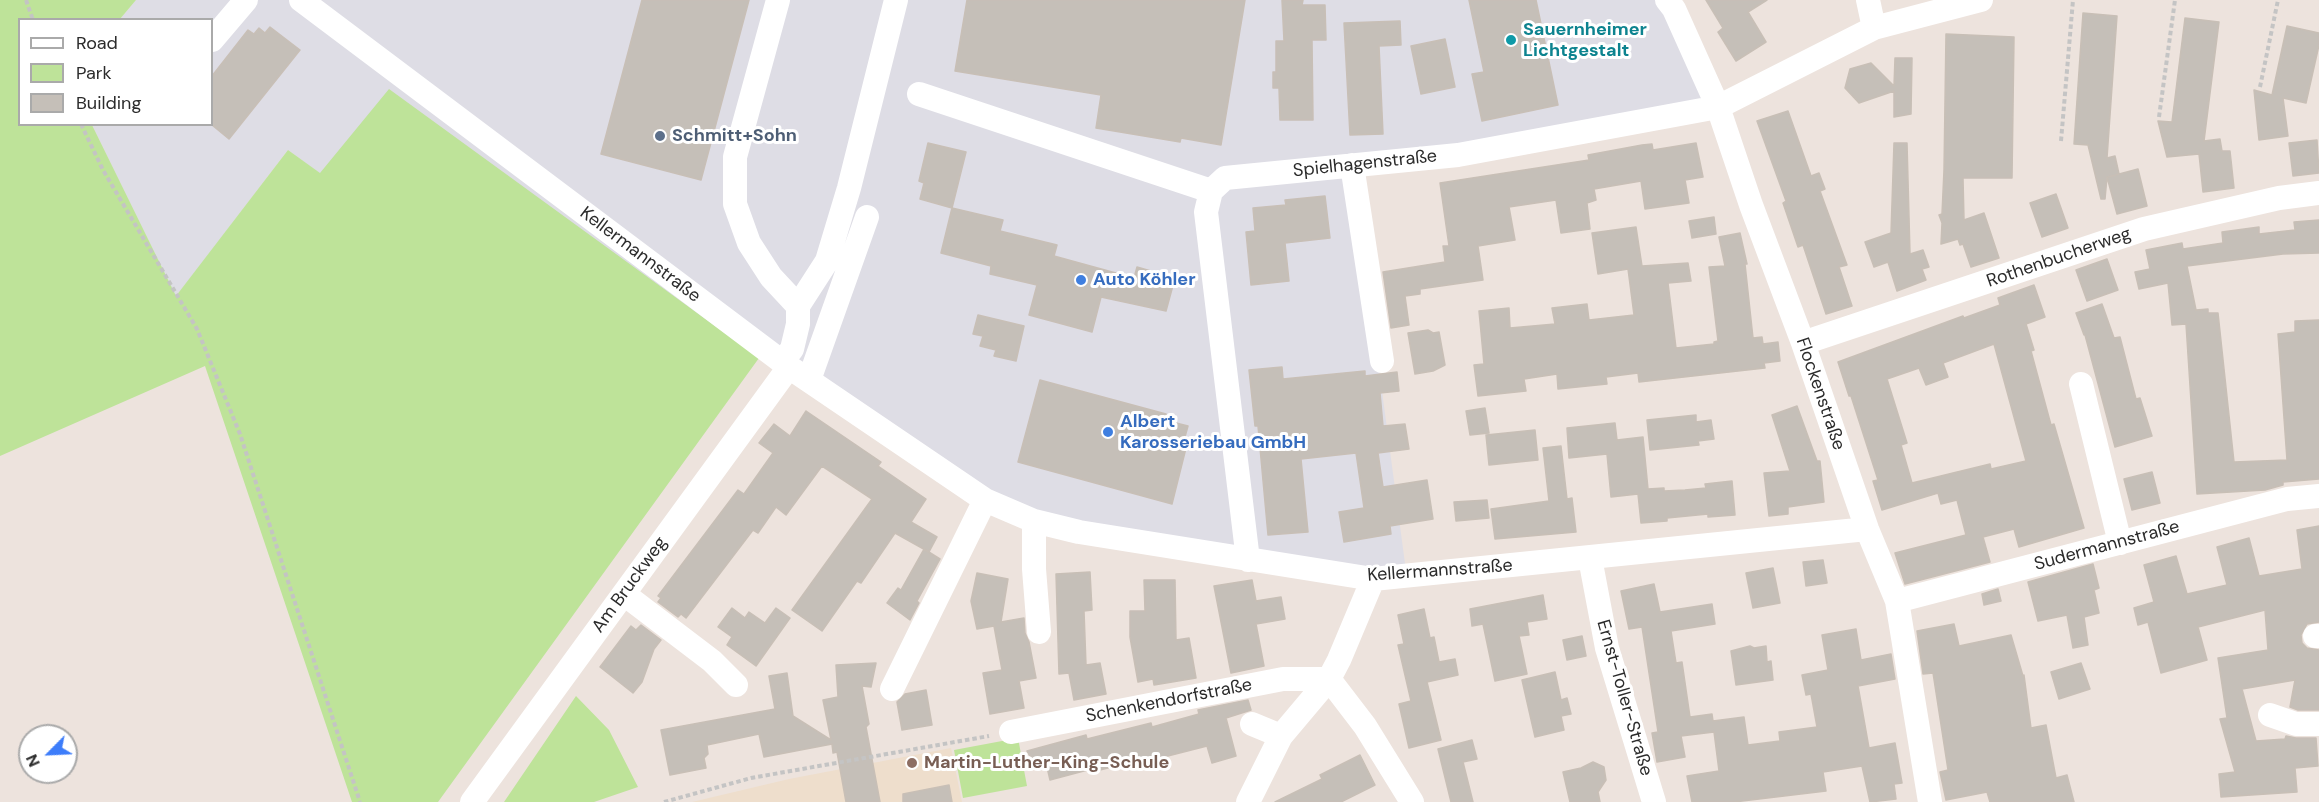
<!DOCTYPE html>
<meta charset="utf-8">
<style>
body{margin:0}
#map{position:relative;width:2319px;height:802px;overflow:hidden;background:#ede3dd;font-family:"DM Sans",sans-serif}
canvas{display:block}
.legend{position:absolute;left:18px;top:18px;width:195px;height:108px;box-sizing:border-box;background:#fff;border:2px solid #aaa;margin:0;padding:8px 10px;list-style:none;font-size:18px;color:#2b2b2b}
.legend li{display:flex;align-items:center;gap:12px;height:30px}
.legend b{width:30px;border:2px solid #aaa}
.north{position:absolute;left:18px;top:724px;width:60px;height:60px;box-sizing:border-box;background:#fff;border:2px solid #aaa;border-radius:50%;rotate:246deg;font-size:16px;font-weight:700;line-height:24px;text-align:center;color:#2b2b2b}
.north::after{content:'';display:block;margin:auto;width:21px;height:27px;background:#3d7dfa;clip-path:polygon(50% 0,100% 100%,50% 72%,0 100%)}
</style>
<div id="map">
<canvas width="2319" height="802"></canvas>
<ul class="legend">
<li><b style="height:8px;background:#fff"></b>Road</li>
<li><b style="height:16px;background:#bee399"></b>Park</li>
<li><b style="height:16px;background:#c5bfb8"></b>Building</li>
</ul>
<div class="north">N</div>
</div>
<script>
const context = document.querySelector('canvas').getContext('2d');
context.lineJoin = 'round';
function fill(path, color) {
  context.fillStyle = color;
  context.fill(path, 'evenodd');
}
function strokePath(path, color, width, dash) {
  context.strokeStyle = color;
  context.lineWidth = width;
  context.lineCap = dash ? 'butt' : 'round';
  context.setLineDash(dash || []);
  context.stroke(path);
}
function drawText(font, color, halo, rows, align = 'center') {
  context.font = font + ' "DM Sans",sans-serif';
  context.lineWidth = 6;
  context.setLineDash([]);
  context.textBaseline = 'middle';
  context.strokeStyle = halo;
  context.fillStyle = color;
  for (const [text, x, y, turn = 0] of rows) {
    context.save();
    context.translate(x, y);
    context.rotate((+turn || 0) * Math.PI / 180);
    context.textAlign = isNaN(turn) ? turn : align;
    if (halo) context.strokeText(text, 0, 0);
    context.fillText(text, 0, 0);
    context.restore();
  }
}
fill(new Path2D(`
 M136 0H1660L1703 100 1352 166 1406 571 1078 537 985 511 759 358 320 174 288 150 176 297 92 125 212 124V20L120 19Z`), '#dedde5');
fill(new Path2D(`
 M951 748 962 802H692L789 779Z`), '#eedecc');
fill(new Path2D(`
 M0 0H136L120 19 20 20V124L92 125 176 296 288 150 320 173 389 89 759 358 438 802H352L205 366 0 456Z
 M576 696 609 730 638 787 594 802H504Z
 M1018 738 1027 786 963 798 954 750Z`), '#bee399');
const building = new Path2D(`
 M642 0H749L701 180 601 154Z
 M967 0H1245L1221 145 1181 138 1180 142 1096 128 1101 95 955 71Z
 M1282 0H1303L1302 5H1325L1326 40H1312L1313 120H1280L1279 88H1273V72H1276V41H1284Z
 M1469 0H1536L1558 105 1482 121 1472 74 1484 72Z
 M1706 0H1767L1748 12 1766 42 1736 61 1718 32 1723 28Z
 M2083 13 2117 16 2107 158 2115 156 2119 174 2108 177 2138 169 2147 206 2117 214 2107 177 2105 199H2101L2088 145 2074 144Z
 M2185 18 2219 22 2204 141 2220 139 2222 151H2230L2234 188 2203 192 2199 154 2167 157 2158 121 2172 122Z
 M1400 21 1401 45 1379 46 1383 134 1350 135 1344 23Z
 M2287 26 2319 33V45L2306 103 2283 98 2288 136 2259 140 2254 90 2272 95Z
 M270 27 300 50 229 139 212 125V76L248 30 254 34 259 28 265 33Z
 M1946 34 2014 37 2012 178H1963L1964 220 1984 213 1999 258 1971 267 1963 244 1960 245 1958 239 1941 244 1942 223 1939 215 1942 214 1944 170Z
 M1445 39 1455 87 1421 94 1411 46Z
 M1895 58H1912L1911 114 1894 117V91L1859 103 1845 88 1850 69 1871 63 1894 86Z
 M1788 111 1811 176 1819 173 1825 189 1820 191 1847 265 1839 267 1852 306 1826 314 1803 245 1798 247 1783 203 1786 201 1757 121Z
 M2317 140 2319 173 2293 176 2289 143Z
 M928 143 966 152 952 208 920 199 924 183 919 181Z
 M1696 143 1703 177 1685 180 1689 203 1645 209 1641 181 1594 189 1596 200 1587 203 1590 229 1561 233 1556 200 1509 207 1515 240 1478 246 1483 280 1420 289V294L1405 296 1409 325 1391 328 1383 272 1445 262 1443 246H1449L1440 183 1589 160 1588 155 1642 145 1652 144 1653 150Z
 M1894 143H1907L1910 254 1923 250 1929 267 1922 269 1926 280 1897 291 1888 262 1874 267 1865 242 1891 233Z
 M2056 194 2068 228 2042 237 2030 203Z
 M1325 196 1330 238 1285 243 1289 281 1251 285 1246 232 1255 231 1253 208 1286 205 1285 200Z
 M952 208 1003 220 1000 231 1057 245 1054 256 1134 278 1137 267 1175 278 1166 311 1101 297 1092 332 1029 315 1037 285 990 274 991 266 941 253Z
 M1714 217 1716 234 1692 238 1689 221Z
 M2319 220V253L2283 254 2187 266 2196 310 2208 309V313H2218L2234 462 2287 460 2278 334 2295 332V321L2319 320V479L2283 482V485L2265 490 2197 494 2186 324 2172 325 2168 283 2139 289 2135 272 2150 269 2146 250 2182 243 2183 249 2223 243 2222 232 2259 227V234L2295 230 2294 222Z
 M1636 227 1642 266 1688 263 1691 281 1668 283 1676 348 1714 344V342L1718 341 1709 267 1725 266 1719 237 1740 233 1747 264H1745L1753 338 1762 337 1763 344 1778 342 1780 361 1764 363 1765 368 1639 382 1638 373 1606 377 1607 384 1558 389 1557 374 1524 379 1526 391 1478 396 1474 365 1484 364 1479 311 1509 308 1510 328 1555 324 1552 308 1587 304 1589 320 1634 315 1628 269 1598 274 1592 233Z
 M2107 259 2118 290 2087 301 2076 270Z
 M2034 285 2045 317 2026 324 2034 350 2031 351 2051 425 2054 424 2084 528 2019 547 2014 529 1983 537 1990 562 1905 584 1895 553 1966 535 1957 500 1941 504 1938 493 1882 510 1873 481 1878 480 1851 396H1849L1838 362 1963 316 1964 318 2000 305 1998 298ZM1994 344 2026 461 1991 469 1990 464 1912 483 1901 445 1907 443 1887 379 1919 368 1926 385 1948 377 1943 363Z
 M2102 304 2114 338 2120 337 2136 399 2140 398 2152 436 2115 447 2085 335H2084L2076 313Z
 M978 315 1024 326 1016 361 994 356 996 350 980 346 983 336 973 334Z
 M1428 330 1433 333 1439 332 1445 365 1433 371 1415 374 1408 333Z
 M1282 367 1283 379 1365 371V376L1397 372 1399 391 1380 393 1383 426 1405 424 1409 449 1378 453 1383 487 1427 480 1433 519 1390 526 1391 534 1344 542 1339 512 1364 508 1356 453 1301 459 1308 532 1268 535 1258 426H1255L1249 370Z
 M1040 380 1166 414 1164 420 1188 426 1183 444H1187L1172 504 1018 462Z
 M1797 406 1817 461H1820L1824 502 1788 507V514L1769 516 1764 473 1790 471 1772 415Z
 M1485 408 1489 433 1470 435 1466 411Z
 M806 411 881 462 878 466 926 499 911 522 937 537 929 552 895 533 861 583 857 581 822 631 792 610 872 499 822 466 786 515 776 507 758 533 753 530 686 618 681 614 678 617 658 602 661 598 658 596 738 490 744 494 773 453 759 443 774 424 790 436Z
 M1696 415V422L1711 420 1714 439 1698 441 1699 445 1650 450 1647 420Z
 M1615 423 1617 440 1643 437 1648 489 1664 488V491L1685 490 1706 488 1705 484 1732 481 1735 515 1708 517V514L1667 518V521L1641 523 1638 494 1611 497 1607 454 1569 458 1567 428Z
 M1535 430 1538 460 1489 465 1486 435Z
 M1561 446 1567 499 1572 498 1576 532 1495 539 1491 509 1549 501 1543 448Z
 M2152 472 2160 503 2132 510 2124 479Z
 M1487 500 1489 518 1456 521 1454 502Z
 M2319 526V622L2307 624 2301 635 2302 643 2307 648 2319 650V710H2298L2290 707 2295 680 2242 689 2256 741 2285 739 2286 736 2296 738H2316L2318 766 2295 768 2297 792 2221 797 2219 774 2235 772 2220 719 2227 718 2218 658 2268 650 2265 610 2198 627 2207 660 2161 673 2148 622 2138 625 2134 608 2154 602 2144 565 2176 556 2187 594 2227 585 2217 547 2249 538 2259 576 2302 569 2297 530Z
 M924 549 940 559 917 601 919 603 910 620 887 603 898 588 901 590Z
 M1823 560 1827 583 1806 586 1803 562Z
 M2093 564 2099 588 2094 590 2099 613 2084 617 2088 645 2073 648 2067 615 2038 621 2028 582Z
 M1773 568 1780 603 1753 608 1746 573Z
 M1090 572 1092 610 1084 611 1086 665 1100 663 1106 694 1074 700 1069 673 1059 674 1056 574Z
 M977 573 1008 579 1001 622 1024 618 1025 633 1029 642 1036 678 1019 681 1024 708 990 714 983 673 1002 670 994 626 977 629 971 601Z
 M1144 580H1175L1176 640 1189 638 1196 678 1154 685 1153 679 1138 682 1130 637V611H1145Z
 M1252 580 1256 601 1281 597 1285 619 1256 624 1264 666 1231 673 1214 586Z
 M1654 584 1660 612 1712 604 1715 624 1671 631 1676 663 1682 662 1690 717 1712 714 1713 721 1744 717 1748 745 1780 741 1779 732 1817 727 1811 694 1806 695 1802 675 1828 670 1822 635 1856 629 1861 660 1891 654 1895 679 1858 686 1869 748 1895 743 1902 783 1894 784 1896 799 1870 802 1862 766 1823 772 1826 791 1734 802H1692L1687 776 1719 771 1714 732 1681 736 1685 757 1657 762 1652 733 1658 732 1642 627 1629 629 1621 591Z
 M1998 589 2001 601 1984 605 1982 594Z
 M1543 595 1547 619 1527 622 1529 635 1519 636 1527 674 1495 681 1483 624 1472 626 1470 609Z
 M732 608 745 618 749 612 765 623 776 608 790 618 756 666 727 645 732 637 718 627Z
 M1424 609 1430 638 1434 637 1439 662 1455 659 1458 675 1427 682 1441 740 1409 748 1399 704 1411 701 1398 645 1404 644 1398 615Z
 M1954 624 1959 646 2011 635 2023 676 2024 675 2031 728 2046 725 2056 778 2067 775 2074 802H1990L1987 792 1946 800 1940 772 1948 770 1933 673 1923 674 1917 631Z
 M641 625 661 640 654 649 642 682 633 693 600 667 631 626 636 630Z
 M1582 636 1586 656 1567 660 1563 640Z
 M1750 646 1754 648 1766 646 1767 662 1771 661 1773 680 1736 685 1731 651Z
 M876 663 871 687 862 686 869 724 866 727 880 802H846L837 752 833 753 832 744 764 757 759 734 707 745 708 754 704 758 706 768 670 775 661 730 775 709 769 676 787 673 793 716 831 740 823 700 838 697 836 665Z
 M2081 663 2090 689 2059 699 2051 672Z
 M1555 672 1561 700 1567 698 1571 714 1561 716 1564 730 1535 737 1522 680Z
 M926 690 932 725 902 730 897 702 905 694Z
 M1248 700 1251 710 1226 718 1236 756 1212 763 1207 746 1160 758 1159 755 1096 771 1095 768 1050 780 1046 763 1036 766 1027 751 1086 735 1087 739 1151 723 1152 727 1199 714 1198 710Z
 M1472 740 1477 759 1463 762 1473 802H1451L1438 749Z
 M1360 755 1375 785 1341 802H1275L1322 779 1320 775Z
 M1593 762 1604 767 1606 780 1598 792 1600 802H1570L1563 772 1581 768Z
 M949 785 952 802H903V794Z`);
fill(building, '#c5bfb8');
strokePath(building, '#c8bfb6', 1.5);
strokePath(new Path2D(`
 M26 0 33 20
 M2260 87 2278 0
 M2159 117 2175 0
 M81 124 103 170 197 329 240 434 360 802
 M2061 141 2073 0
 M664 802 751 778 989 736`), '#c4c4c4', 4, [4.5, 3]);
strokePath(new Path2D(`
 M301 0 789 367 985 500 1034 521 1079 532 1373 579 1867 529
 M778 0 735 157V204L749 243 771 277 798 306
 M1667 0 1674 9 1718 107 1751 205 1803 343 1867 529 1897 601 1930 802
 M1868 0 1874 28
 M212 40 246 0
 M919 94 1211 191
 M1352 165 1382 361
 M1803 343 2144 229 2279 198 2319 193
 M782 362 792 349 798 324V306L827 261 849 188 896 0
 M809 380 867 217
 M2081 384 2120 543
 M1034 521V569L1039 632
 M1590 558 1607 648 1654 802
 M1248 560 1206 212 1211 191 1225 178 1458 155 1718 107 1874 28 1981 0
 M624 594 712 661 736 685
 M1897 601 2287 499 2319 496
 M2315 636H2319
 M892 689 985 500
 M2270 715 2296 724H2319
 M1252 724 1281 736
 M1011 732 1283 679H1329L1365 726 1412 802
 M472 802 789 367
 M1248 802 1281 736 1329 679 1339 660 1373 579`), '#fff', 24);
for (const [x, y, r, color] of [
 [1511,40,6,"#0f9aa8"],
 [660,136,6,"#5c6f8a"],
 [1081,280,6,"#3f7fe0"],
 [1108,432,6,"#3f7fe0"],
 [912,763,6,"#8d6e63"]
]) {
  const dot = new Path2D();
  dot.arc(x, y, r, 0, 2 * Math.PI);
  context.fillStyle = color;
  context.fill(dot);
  strokePath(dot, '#fff', 2);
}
drawText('bold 18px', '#0d838f', '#fff', [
 ["Sauernheimer",1523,30],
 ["Lichtgestalt",1523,51]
], 'left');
drawText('bold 18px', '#4e5e75', '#fff', [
 ["Schmitt+Sohn",672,136]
], 'left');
drawText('18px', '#2b2b2b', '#fff', [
 ["Spielhagenstraße",1365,164,-6],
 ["Kellermannstraße",640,255,37],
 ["Rothenbucherweg",2059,258,-19],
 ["Flockenstraße",1820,394,71],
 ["Sudermannstraße",2107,546,-15],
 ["Kellermannstraße",1440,571,-4],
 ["Am Bruckweg",630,585,-54],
 ["Ernst-Toller-Straße",1624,698,74],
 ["Schenkendorfstraße",1169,701,-11]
]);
drawText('bold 18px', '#366cbe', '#fff', [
 ["Auto Köhler",1093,280],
 ["Albert",1120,422],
 ["Karosseriebau GmbH",1120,443]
], 'left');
drawText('bold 18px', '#785e54', '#fff', [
 ["Martin-Luther-King-Schule",924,763]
], 'left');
</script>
